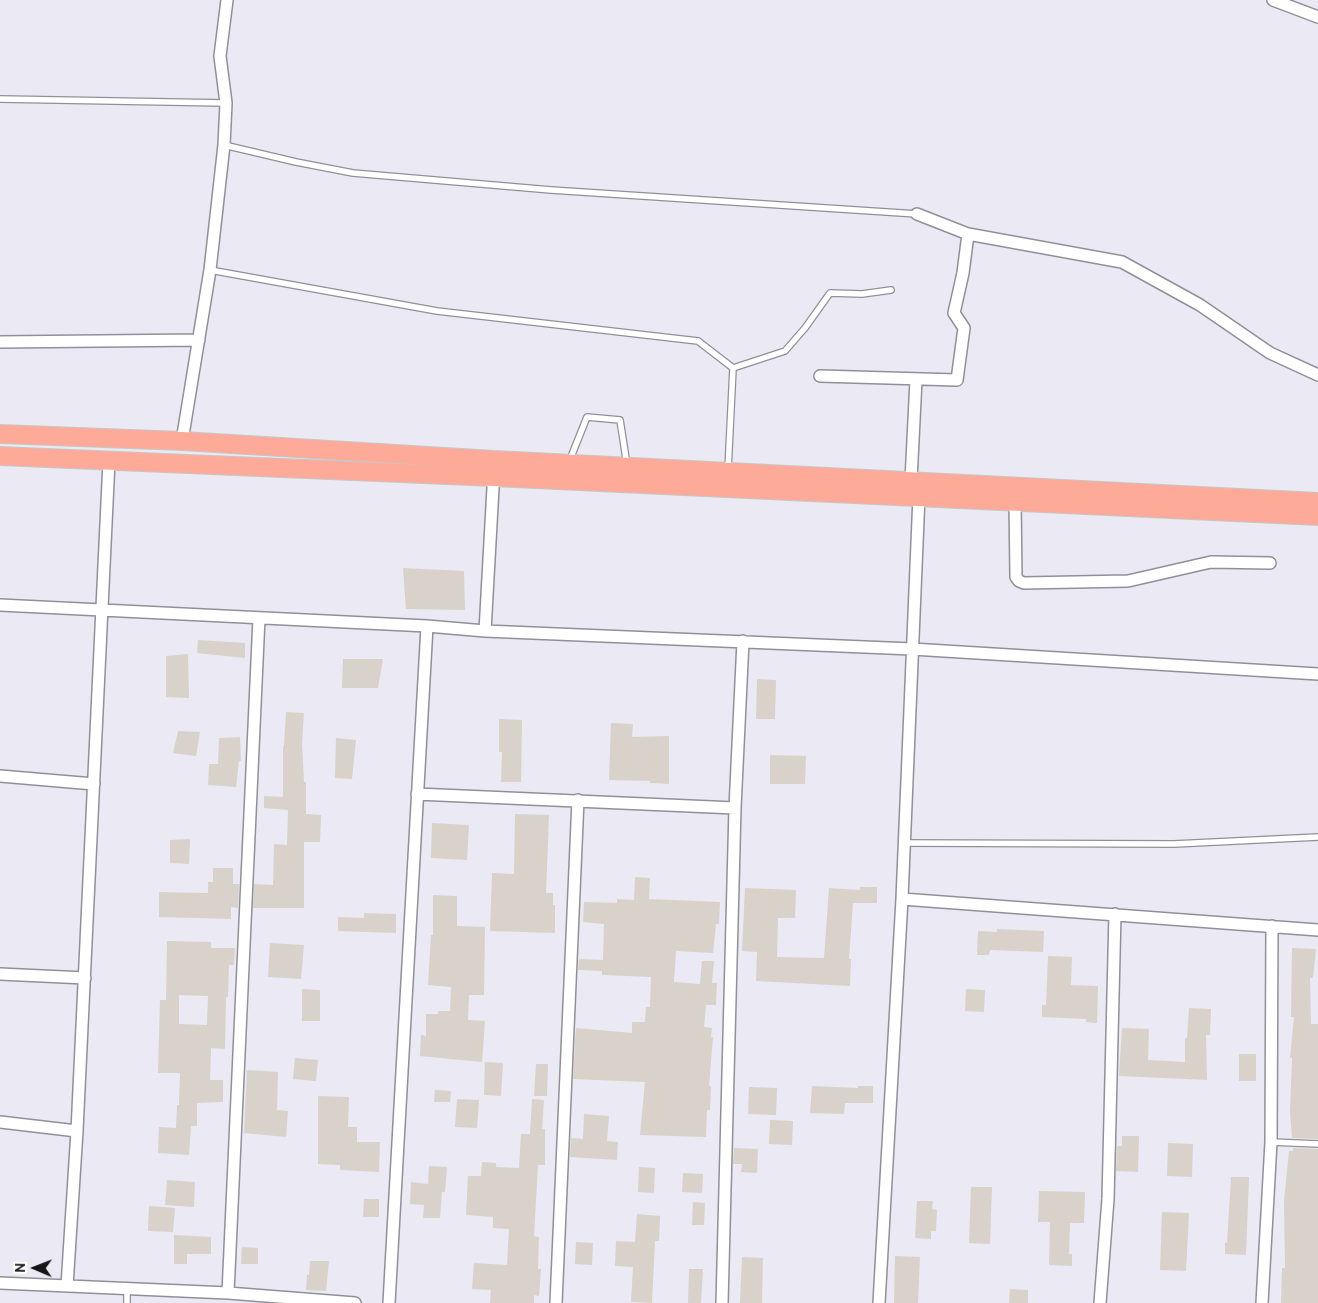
<!DOCTYPE html>
<style>
body{margin:0}
#map{position:relative;width:1318px;height:1303px;overflow:hidden;background:#ebe9f3;font-family:Cabin,sans-serif}
canvas{display:block}
.north{position:absolute;left:10px;top:1243px;width:50px;height:50px;-webkit-text-stroke:4px #fff;paint-order:stroke;rotate:271deg;font-size:14px;font-weight:700;line-height:20px;text-align:center;color:#161518}
.north::after{content:'';display:block;margin:auto;width:18px;height:22px;background:#161518;clip-path:polygon(50% 0,100% 100%,50% 72%,0 100%)}
</style>
<div id="map">
<canvas width="1318" height="1303"></canvas>
<div class="north">N</div>
</div>
<script>
const context = document.querySelector('canvas').getContext('2d');
context.lineJoin = 'round';
function fill(path, color) {
  context.fillStyle = color;
  context.fill(path, 'evenodd');
}
function strokePath(path, color, width, dash) {
  context.strokeStyle = color;
  context.lineWidth = width;
  context.lineCap = dash ? 'butt' : 'round';
  context.setLineDash(dash || []);
  context.stroke(path);
}
fill(new Path2D(`
 M403 568 464 571 465 610 406 609Z
 M198 640 245 643V658L197 653Z
 M188 654 189 698 166 697V656Z
 M343 659H383L378 688H342Z
 M757 679 776 680 775 719H756Z
 M286 712 304 713 302 744 304 782H306V814L321 815 320 842H304V908H253L254 884 273 885 274 844 287 845 288 810 264 808V796L283 797V746H284Z
 M499 719 522 720 521 782H501L502 752H499Z
 M611 723 633 724 632 737 669 736V784L650 783V781L609 780Z
 M178 731 200 732 196 756 173 753Z
 M240 737 241 761H239L236 787 208 785 209 764H218L219 738Z
 M336 738 356 740 352 779 335 778Z
 M770 755 806 756 805 784H770Z
 M515 814 549 815 546 893H553V905H555V933L490 931 492 873 514 874Z
 M432 823 469 825 467 860 431 858Z
 M190 839 189 864 170 863V840Z
 M213 868H233V884H239L238 908 231 907V919L159 917V892L208 893V882H213Z
 M635 877 650 878 649 899 720 902 719 924H716L713 953 676 951 674 982 700 984 702 961H714L712 983H717L716 1005H706L704 1027 712 1028 711 1037H713L709 1086H711L710 1110H707L706 1137 640 1135 645 1082 573 1079 576 1028 632 1033V1022H645L646 1007H650L651 977 602 975V971L578 970 579 959 603 960 604 924 583 922 584 902 617 903V899L634 900Z
 M860 887H877V903H853L849 959H851L850 986 756 981 757 952 742 951 745 888 796 890 795 918H778L777 957 824 958 829 888 860 890Z
 M433 895 457 896V926L485 927 484 995H469L468 1020 485 1021 482 1062 420 1056 421 1035 426 1036V1014H438V1011H450L451 987 428 985 431 935H433Z
 M364 913 396 914V933L338 931V917L364 918Z
 M997 929 1044 931 1043 952 990 950 989 955H977L978 931 997 932Z
 M167 941 211 942V948H235L234 965H229L228 997H226L225 1049 211 1048 210 1080H223V1102L197 1103V1126H191L189 1155 158 1153 159 1127 176 1128 177 1105H179L180 1073H158L160 1000H166ZM179 995 208 996 207 1025 179 1024Z
 M270 943 304 945 301 979 268 977Z
 M1292 948 1316 949 1313 978H1310L1311 1024H1318V1139L1292 1138 1290 1112 1292 1058H1290L1294 1017H1291Z
 M1048 956 1072 957 1071 985 1098 986 1097 1023 1086 1022V1019L1042 1017V1005H1046Z
 M302 989 320 990V1021H302Z
 M966 989 985 990 984 1012 965 1011Z
 M1189 1008 1211 1009 1210 1035H1206L1207 1080 1119 1076 1122 1028 1149 1029 1148 1060 1185 1062V1038H1187Z
 M1239 1054H1256V1081H1239Z
 M295 1058 318 1060 316 1081 293 1079Z
 M485 1062 503 1063 501 1096 484 1095Z
 M536 1064H548L547 1096H534Z
 M247 1070 278 1072 277 1110 288 1111 286 1137 244 1133Z
 M812 1086 858 1088V1086H873V1103H845L844 1114 810 1113Z
 M749 1087 777 1088 776 1115 748 1114Z
 M435 1090 451 1091 450 1102H434Z
 M318 1096 349 1097 348 1127H357V1142H380L379 1172 340 1170V1165L318 1164Z
 M457 1099 479 1100 477 1128 455 1127Z
 M532 1099 544 1100 542 1129H545V1165H538L534 1236 539 1237 538 1269H541L539 1296 534 1295V1303H490L491 1290 472 1289 474 1263 507 1265 509 1229 493 1228V1217L466 1215 468 1176H481L482 1162 496 1163V1167L519 1168 521 1134H530Z
 M584 1114 609 1116 607 1141 618 1142 617 1160 570 1157 571 1138 583 1139Z
 M770 1120 793 1121 792 1145 769 1144Z
 M1122 1136H1139L1138 1172 1116 1171 1117 1146H1122Z
 M1168 1143 1193 1144 1192 1177 1167 1176Z
 M734 1148 758 1149 757 1173 741 1172 742 1164H733Z
 M1293 1148 1318 1149V1303H1281L1282 1268H1285L1284 1201 1289 1151H1293Z
 M429 1166 447 1167 445 1192H442L440 1218H423L424 1205 410 1204 411 1182 428 1184Z
 M639 1167 655 1168 654 1193 638 1192Z
 M683 1173 703 1174 702 1193 682 1192Z
 M1231 1177H1249L1246 1255 1225 1254V1243H1227Z
 M167 1180 195 1182 194 1207 165 1205Z
 M971 1187H992L990 1244 969 1243Z
 M1039 1191 1085 1192 1084 1223H1070L1069 1254H1072V1266L1049 1265 1050 1222H1038Z
 M364 1199H379V1217H363Z
 M917 1201H933L932 1209 937 1210 936 1231H931V1239L915 1238Z
 M693 1202 705 1203 704 1225H692Z
 M149 1206 175 1208 173 1232 148 1231Z
 M1162 1212 1189 1213 1186 1271 1160 1270Z
 M637 1214 660 1216 659 1241H655L652 1303 631 1302 633 1267 615 1266 616 1241 635 1242Z
 M174 1235 211 1237V1254H187V1264H174Z
 M576 1242 593 1243 592 1265 575 1264Z
 M242 1247 258 1248V1264H241Z
 M895 1256 920 1257 918 1303H894Z
 M742 1257 763 1258 762 1303H740Z
 M310 1261H329L326 1291 306 1290 307 1275H309Z
 M689 1269H703L701 1303H688Z
 M1010 1289 1028 1290V1303H1009Z`), '#d8d2ca');
const lane = new Path2D(`
 M0 99 226 103
 M224 145 296 162 353 173 551 190 917 214
 M210 270 437 311 698 341 733 368 728 470
 M733 368 785 351 805 328 830 293 862 294 891 290
 M569 462 587 417 620 420 627 465
 M904 843 1174 844 1318 837
 M1271 1142 1318 1144
 M127 1303V1290`);
const street = new Path2D(`
 M1273 0 1318 17
 M917 214 968 234 1122 262 1200 305 1270 353 1318 375
 M0 342 199 340
 M820 376 957 380 964 328 954 313 963 273 968 234
 M182 441 210 270 224 145 226 103 220 56 227 0
 M911 480 916 380
 M1015 501 1016 577 1019 581 1024 583 1128 581 1211 562 1270 563
 M0 605 427 626 485 631 912 649 1318 674
 M485 631 494 470
 M0 776 94 784
 M417 794 735 808
 M902 899 1318 930
 M0 974 85 978
 M0 1122 77 1131
 M0 1283 228 1293 355 1303
 M67 1286 77 1131 109 461
 M228 1293 259 618
 M389 1303 427 626
 M556 1303 578 800
 M722 1303 735 808 743 641
 M879 1303 902 899 919 496
 M1100 1303 1108 1199 1115 914
 M1262 1303 1271 1142 1272 926`);
const primary = new Path2D(`
 M0 434 182 441 494 460 1318 502
 M0 456 494 477 1318 516`);
strokePath(lane, '#919098', 8);
strokePath(street, '#919098', 14);
strokePath(primary, '#c7c7c8', 20);
strokePath(lane, '#fff', 5.5);
strokePath(street, '#fff', 11);
strokePath(primary, '#fdaa99', 18);
</script>
